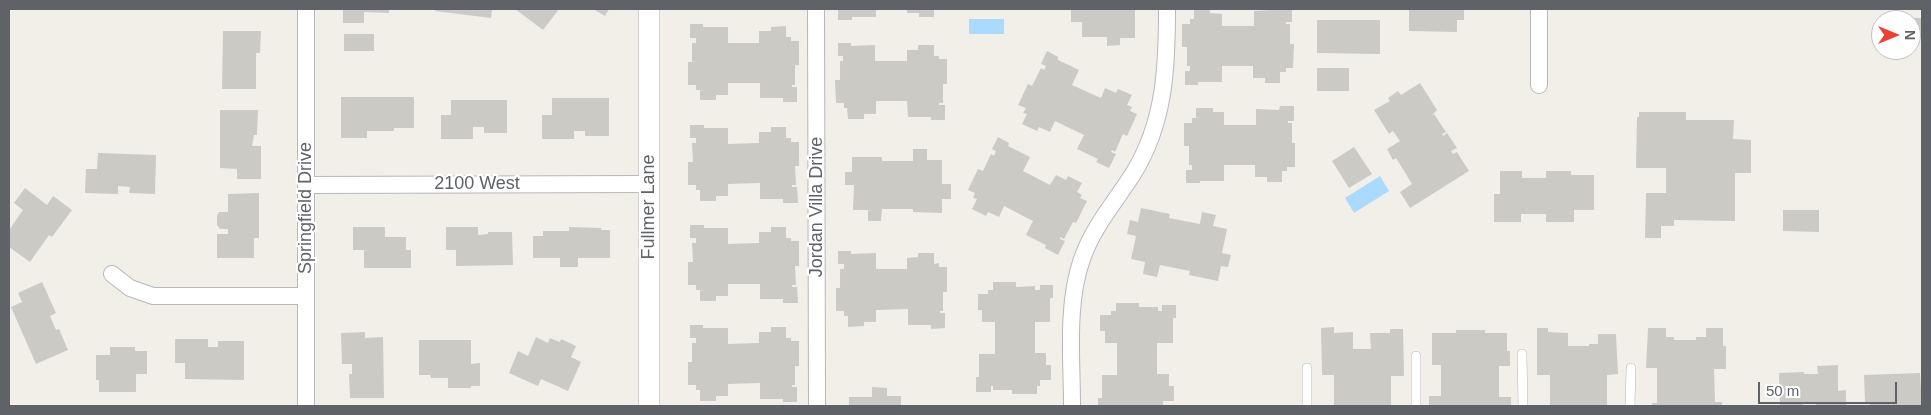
<!DOCTYPE html>
<style>
body{margin:0}
#map{position:relative;width:1931px;height:415px;overflow:hidden;background:#f1efe8;font-family:Helvetica,sans-serif}
canvas{display:block}
.frame{position:absolute;inset:0;border:10px solid #5f6368;pointer-events:none}
.north{position:absolute;left:1871px;top:10px;width:50px;height:50px;box-sizing:border-box;background:#fff;border:1px solid #bfc1c3;border-radius:50%;rotate:90deg;font-size:14px;font-weight:700;line-height:20px;text-align:center;color:#5f6368}
.north::after{content:'';display:block;margin:auto;width:18px;height:22px;background:#ea4335;clip-path:polygon(50% 0,100% 100%,50% 72%,0 100%)}
.scale{position:absolute;left:1758px;top:382px;width:139px;height:22px;box-sizing:border-box;border:2px solid #5f6368;border-top:0;padding-left:6px;font-size:15px;line-height:18px;white-space:nowrap;color:#5f6368;-webkit-text-stroke:4px #fff;paint-order:stroke}
</style>
<div id="map">
<canvas width="1931" height="415"></canvas>
<div class="frame"></div>
<div class="north">N</div>
<div class="scale">50 m</div>
</div>
<script>
const context = document.querySelector('canvas').getContext('2d');
context.lineJoin = 'round';
function fill(path, color) {
  context.fillStyle = color;
  context.fill(path, 'evenodd');
}
function strokePath(path, color, width, dash) {
  context.strokeStyle = color;
  context.lineWidth = width;
  context.lineCap = dash ? 'butt' : 'round';
  context.setLineDash(dash || []);
  context.stroke(path);
}
function drawText(font, color, halo, rows, align = 'center') {
  context.font = font + ' Helvetica,sans-serif';
  context.lineWidth = 4.5;
  context.setLineDash([]);
  context.textBaseline = 'middle';
  context.strokeStyle = halo;
  context.fillStyle = color;
  for (const [text, x, y, turn = 0] of rows) {
    context.save();
    context.translate(x, y);
    context.rotate((+turn || 0) * Math.PI / 180);
    context.textAlign = isNaN(turn) ? turn : align;
    if (halo) context.strokeText(text, 0, 0);
    context.fillText(text, 0, 0);
    context.restore();
  }
}
fill(new Path2D(`
 M969 19H1004V34H969Z
 M1380 176 1389 191 1354 213 1345 198Z`), '#aadaff');
fill(new Path2D(`
 M343 9H389V13L364 12V23H343Z
 M436 9H492L491 18 435 11Z
 M515 9H559L543 30Z
 M593 9H609L605 16Z
 M838 9H876V17H852V20H838Z
 M907 9H934V17H919V13H907Z
 M1071 9H1135V38H1120V45L1107 46V37H1082V22H1071Z
 M1194 9H1210V13L1222 14V26H1254V11L1292 9V22H1286V24H1290V44H1294L1293 68H1286V72H1280V83H1265V78H1253V66H1222V82H1198V85H1185V71H1190V66H1187V47H1182V24H1190V19H1194Z
 M1409 9H1464V20H1457V32L1409 31Z
 M1907 18H1922V37H1911V20H1907Z
 M1317 20H1380V54L1317 53Z
 M690 24H703V27H728V43H759V31H771V27L786 26V37H791V41H799V65H795V85H792V87H797V102H783V98H760V83H728V95H716V100H700V90H696V85H688V62H692V43H696V38H690Z
 M223 31H261L260 53H256V89H222Z
 M344 34H374V51H344Z
 M838 43H851V46L875 45V61H907V50H918V45H934V56H939V59H947V84H943V103H939V105H945V120H931V117H908L907 101H876V114H864V119H848L847 108H844V103H836L835 80H840V61H843V56H838Z
 M1047 51 1058 57V60L1079 70 1072 85 1101 98 1105 88 1116 93 1118 89 1132 95 1127 105 1132 107 1130 111 1137 114 1127 136 1123 134 1115 152 1112 150 1111 152 1116 154 1109 168 1096 162 1098 159 1077 149 1084 135 1055 121 1050 132 1039 127 1037 131 1022 124 1027 114 1023 113 1026 108 1018 105 1028 84 1032 86 1041 68 1044 70 1046 66 1041 64Z
 M1317 68H1349V91H1317Z
 M1420 83 1437 110 1431 116 1434 114 1446 132 1442 134 1443 136 1447 133 1457 148 1451 151 1453 154 1457 152 1469 171 1410 208 1400 192 1412 184 1396 158 1393 160 1387 149 1400 141 1393 131 1389 134 1374 110 1390 101 1388 98 1398 91 1401 95Z
 M341 97H414V128H394V131H367V138H341Z
 M552 98H609V136H585V131H574V139H542V115H552Z
 M451 100H507V133H484V127H473V139H441V115H451Z
 M1280 106H1294V121H1288V123H1292V143H1295V167H1287V171H1282V182H1267V177H1255V165H1224V181H1200V183H1186V170H1192V165H1189V146H1184V123H1192V118H1196V108H1213V112H1224V125H1256V109L1279 110Z
 M220 110H258L257 135H254L252 146H261V179H237V169L220 168Z
 M1639 112H1686V120H1734L1733 139 1751 140V173H1735V221L1674 220V226H1661V238H1645L1646 193H1666V168H1636L1637 117H1639Z
 M690 125H704V128H728V144L759 143V132H771V127H786V138H791V142H799V166H795L796 185H792V187H797L798 203H783V199H760V183L728 184V196H716V201H700V190H696V185H688V162H693L692 143H696V138H690Z
 M998 137 1009 143 1008 146 1030 157 1023 171 1050 185 1056 175 1066 180 1068 176 1082 183 1077 192 1082 195 1080 198 1087 201 1076 223 1073 222 1064 239 1060 237V239L1065 241 1058 255 1045 248 1046 245 1026 235 1033 221 1004 206 999 217 988 212 986 216 972 209 977 199 973 198 975 193 968 190 978 169 983 171 991 154 994 156 996 151 992 149Z
 M1354 147 1372 174 1349 188 1332 161Z
 M913 149H927V160H942V184H951V199H942V213L913 212V209H882L881 221H868V210H853L854 185H845V172H852V157H882V161H913Z
 M98 153 156 155 155 194 129 193 130 187 118 186V194L85 193 86 169H97Z
 M1500 171H1522V178H1546V171H1571V175H1594V210H1574V222H1546V214H1521V222H1494V194H1500Z
 M25 188 47 205 53 196 72 210 52 237 49 235 30 262 9 247V230L23 210 14 203Z
 M259 193V238H254V258H217V234H228V229H220L217 225V216L219 212H228V194Z
 M1141 208 1170 214 1169 218 1200 224 1202 212 1216 215 1213 226 1227 229 1222 253 1231 255 1228 267 1221 266 1218 281 1189 275 1190 271 1160 265 1157 277 1143 274 1145 262 1131 259 1136 236 1127 234 1130 220 1138 222Z
 M1783 210H1819V232L1783 231Z
 M690 225H704V228H728V244L759 243V232H771V227H786V238H791V241H799V266H795L796 285H792V287H797L798 303H783V299H760V284H728V296H716V301H700V290H696V285H688V262H693L692 243H696V238H690Z
 M353 227H385V237H406V250H411V268H364V250H353Z
 M446 227H478V235L488 234V232H512L513 265 456 266V250H446Z
 M569 227 601 228V230H610V258H578V267H560V258H533V236H543V231H569Z
 M838 251H851V254L876 253V269H907V258L918 257V253H934V264L939 263V267H947V292H943V311H940V313H945V328L931 329V325H908V309L876 310V322H864V326L848 327V316H844V311H836V288H840V269H844V264H838Z
 M42 282 56 313 50 316 56 330 59 329 68 350 36 364 11 307 22 302 18 293Z
 M993 282H1016V287L1035 286V290H1040V285H1053V298H1050V322H1035V353H1046V365H1051V380H1040V386H1037V394H1012V390H993V386H991V392H976V377H979V354H995V322H982V310H978V294H988V290H993Z
 M1116 303H1139V307H1158V311H1162V305H1176V318H1173V343H1157V374H1169V386H1174V401H1163V406H1098V398H1102V375H1117V343H1105V331H1100V315H1111V311H1116Z
 M690 325H703V328H728V344L759 343V332H771V327H786V338H791V341H799V366H795V385H792V387H797V402H783V399H760V383L728 384V396H716V401H700V390H696V385H688V362H692V343H696V338H690Z
 M1334 327V333L1353 332V349H1371L1370 333H1390V329H1403L1404 376H1391V406H1334V375H1322L1321 328Z
 M1537 328H1548V332L1568 333V346H1589V344H1598V334H1616L1618 374 1607 375V406H1550V375H1537Z
 M1648 328H1666V337H1674V340H1696V337H1706V328H1723V346H1726V369H1714L1715 402H1722V406H1652V403H1657V368H1646Z
 M1456 330H1485V333H1507V351H1510V366H1499V397H1511V406H1429V396H1441V365H1432V333H1456Z
 M365 332V338L383 337 384 398H350L349 374H352V364H342L341 333Z
 M536 337 548 343 550 338 560 342 561 339 576 346 571 357 581 362 568 391 541 379 538 386 509 373 518 351 528 356Z
 M175 339H208V347H218V341H244V380L185 379V363H175Z
 M419 340H471V364L480 363V386H471V388H448V378H431L430 375H419Z
 M110 347H135V351H147V374H136V392H99V380H96V355H110Z
 M1838 365V391L1846 390V406H1816V402L1803 403V406H1780L1779 373 1804 372V374H1818L1817 366Z
 M1920 373 1922 406H1870V402H1865L1864 375Z
 M872 387 887 388V396H901V406H849V397H872Z`), '#cccac5');
const service = new Path2D(`
 M1522 354 1523 406
 M1416 356V406
 M1307 406V368
 M1630 406 1631 368`);
const minor = new Path2D(`
 M306 9V406
 M816 9 817 406
 M1539 85V9
 M306 185 649 184
 M112 274 130 288 153 296H306
 M1072 406C1072 359 1066 304 1082 259 1093 227 1115 202 1133 174 1165 122 1167 68 1167 9`);
const tertiary = new Path2D(`
 M649 406V9`);
strokePath(service, '#b5b8bc', 10);
strokePath(minor, '#b5b8bc', 18);
strokePath(tertiary, '#b5b8bc', 21);
strokePath(service, '#fff', 9);
strokePath(minor, '#fff', 16);
strokePath(tertiary, '#fff', 20);
drawText('18px', '#5f6368', '#fff', [
 ["2100 West",477,184],
 ["Fullmer Lane",649,207,-90],
 ["Jordan Villa Drive",817,207,-90],
 ["Springfield Drive",306,208,-90]
]);
</script>
